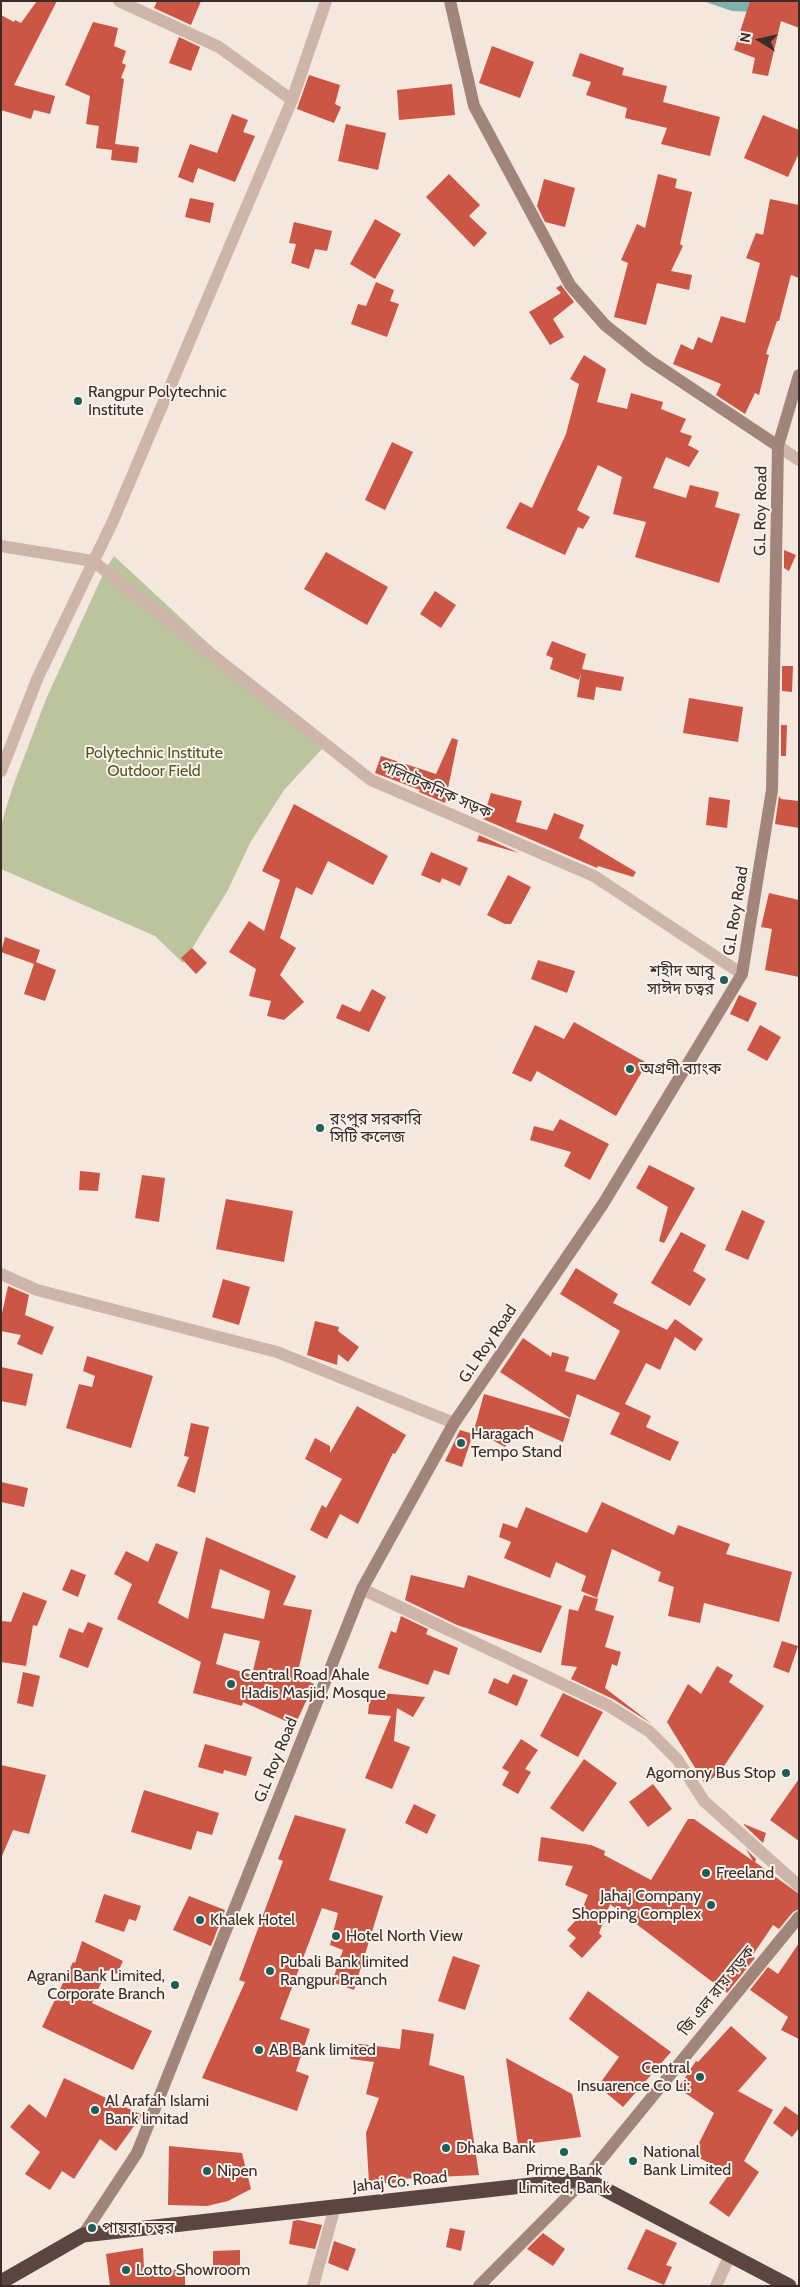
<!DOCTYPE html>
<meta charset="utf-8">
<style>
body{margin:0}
#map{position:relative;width:800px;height:2287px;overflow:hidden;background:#f4e7de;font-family:Cabin,sans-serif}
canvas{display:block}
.frame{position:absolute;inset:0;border:2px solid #3a2c29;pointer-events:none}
.north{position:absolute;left:735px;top:15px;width:50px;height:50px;-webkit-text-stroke:4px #fbf2eb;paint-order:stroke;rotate:280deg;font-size:14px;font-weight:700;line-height:20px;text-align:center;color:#3a2c29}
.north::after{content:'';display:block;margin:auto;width:18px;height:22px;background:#3a2c29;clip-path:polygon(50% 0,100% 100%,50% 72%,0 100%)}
</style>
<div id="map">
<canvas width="800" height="2287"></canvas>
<div class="frame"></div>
<div class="north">N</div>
</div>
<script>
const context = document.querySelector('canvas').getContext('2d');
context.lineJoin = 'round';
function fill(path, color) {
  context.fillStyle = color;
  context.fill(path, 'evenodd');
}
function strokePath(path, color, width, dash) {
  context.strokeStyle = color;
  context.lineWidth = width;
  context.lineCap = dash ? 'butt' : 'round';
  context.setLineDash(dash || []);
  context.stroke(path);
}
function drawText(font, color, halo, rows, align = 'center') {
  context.font = font + ' Cabin,"Noto Sans Bengali",sans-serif';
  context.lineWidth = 4;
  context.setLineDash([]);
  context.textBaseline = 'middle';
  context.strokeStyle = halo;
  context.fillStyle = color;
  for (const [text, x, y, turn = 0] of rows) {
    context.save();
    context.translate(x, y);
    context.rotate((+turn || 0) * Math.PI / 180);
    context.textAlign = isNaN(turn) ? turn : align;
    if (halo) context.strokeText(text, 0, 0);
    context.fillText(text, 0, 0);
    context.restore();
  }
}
fill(new Path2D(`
 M114 556 322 749 284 790 250 843 228 890 183 963 155 936 1 869V825L12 789 46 699 105 570Z`), '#bbc49d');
fill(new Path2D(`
 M703 1H774L754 12 732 11Z`), '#7bb2ae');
fill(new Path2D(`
 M37 1H57L14 85 55 96 50 114 34 110 31 119 1 110V15L14 22 15 20 21 23Z
 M157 1H201L191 25 154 8Z
 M750 1H799V28L781 21 768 76 752 73 755 58 734 50Z
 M93 22 118 28 114 46 126 51 122 63 126 65 121 78 124 79 115 144 139 147 137 163 111 160 112 150 96 148 99 126 86 124 90 96 65 85Z
 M179 37 200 47 191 71 169 63Z
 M492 46 534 62 520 98 479 83Z
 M580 53 624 68 622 75 667 86 663 102 720 117 710 156 661 144 667 128 625 118 627 108 586 95 591 82 572 76Z
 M309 75 340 85 335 104 341 107 334 123 297 109Z
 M452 84 455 115 399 120 397 90Z
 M232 114 248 120 243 132 255 136 235 182 198 168 193 183 178 177 190 144 217 153Z
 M763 115 799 130V153L788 177 744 158Z
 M346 124 386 133 378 170 338 161Z
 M449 174 480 205 469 216 487 233 474 247 426 197Z
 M658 174 677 179 675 188 692 192 680 244 683 246 671 271 692 275 689 290 657 283 646 325 614 317 628 263 621 260 637 224 645 228Z
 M544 179 575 188 565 227 545 222 537 206Z
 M190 198 214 203 210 223 185 217Z
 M770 199 799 205V278L791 275 779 321H777L766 354 769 355 759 395 755 393 745 414 716 395 721 384 673 364 681 344 693 350 698 337 712 343 721 316 745 323 760 263 746 258 756 233 763 235Z
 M375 219 401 234 375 279 350 264Z
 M294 222 332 231 327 251 315 249 309 269 291 263 296 244 289 243Z
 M376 282 394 290 390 301 399 304 387 337 351 324 358 304 366 306Z
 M561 285 574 302 553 319 564 337 550 345 529 312 561 293 556 288Z
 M584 355 606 369 597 402 627 409 631 393 663 402 661 409 686 419 680 432 692 436 688 445 699 451 689 467 666 457 653 488 686 498 690 485 719 492 715 507 740 514 719 583 635 557 646 522 613 514 622 477 598 465 577 510 590 517 583 529 578 527 565 555 506 528 520 502 532 508 566 434 579 384 570 379Z
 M392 442 413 452 385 510 365 500Z
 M784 550 796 555 789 571 784 568Z
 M326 552 388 587 367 625 304 589Z
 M435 591 456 605 441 628 420 614Z
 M552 641 586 654 582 669 624 677 621 691 596 687 594 700 577 697 581 673 579 680 550 669 553 658 546 655Z
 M782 666H793L792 692 782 691Z
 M689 698 743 707 738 742 683 733Z
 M781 725H787L786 756H781Z
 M452 738 458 740 445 803 419 792 420 790 375 773 381 756 436 774Z
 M491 793 522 801 516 822 547 830 554 813 584 825 579 838 636 872 633 877 598 866 597 868 483 819Z
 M779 796 781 799 799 801V828L775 824Z
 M709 797 730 800 727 828 706 825Z
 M294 804 388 856 373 885 328 861 312 895 296 887 280 938 296 948 280 975 304 1002 284 1020 267 1016 271 1001 249 996 256 969 229 952 249 921 264 931 280 880 262 871Z
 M479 835 519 853 477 841Z
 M431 852 468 868 460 886 442 878 440 883 421 875Z
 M508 875 531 887 511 924H505L487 915Z
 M769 893 799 900V977L765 970 772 929 761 927Z
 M5 937 40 950 36 962 56 970 45 1001 24 994 34 964 1 952Z
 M192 948 207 963 196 974 181 958Z
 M538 960 575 971 567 993 531 979Z
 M372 989 386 997 369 1032 336 1018 342 1004 360 1012Z
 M739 995 757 1003 748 1022 730 1014Z
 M574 1022 647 1063 616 1116 537 1071 531 1082 512 1073 535 1025 564 1039Z
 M760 1025 781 1037 767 1061 747 1050Z
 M560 1119 609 1144 590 1180 564 1166 571 1152 530 1140 534 1126 553 1131Z
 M649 1165 695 1188 664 1243 659 1241 668 1207 636 1188Z
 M80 1171 100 1173 98 1191 79 1190Z
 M142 1175 165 1178 159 1222 135 1218Z
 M226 1199 293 1211 284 1262 216 1249Z
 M742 1210 765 1221 748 1260 725 1250Z
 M681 1232 706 1245 693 1271 706 1279 690 1306 651 1283Z
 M576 1268 618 1294 613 1303 667 1330 675 1319 703 1339 695 1351 675 1337 660 1370 646 1363 625 1404 651 1416 646 1427 679 1442 670 1461 610 1434 620 1413 577 1394 570 1418 500 1372 523 1338 551 1357 552 1352 569 1357 565 1371 595 1380 620 1331 560 1294Z
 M223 1279 250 1287 239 1325 212 1317Z
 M8 1286 29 1295 25 1315 54 1327 42 1355 17 1344 21 1335 1 1331V1318Z
 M315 1321 339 1327 338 1331 359 1347 348 1362 338 1354 337 1365 307 1355Z
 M87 1356 153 1376 131 1448 66 1428 79 1384 92 1387 95 1376 83 1371Z
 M1 1367 33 1374 26 1406 1 1401Z
 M484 1394 570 1419 563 1442 530 1427 528 1433 515 1429 505 1447 474 1430Z
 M357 1406 406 1435 395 1454 393 1453 358 1524 340 1514 327 1539 310 1530 322 1505 326 1508 342 1479 305 1459 315 1438 330 1446V1453Z
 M191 1423 209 1427 195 1493 177 1486 189 1457 184 1456Z
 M460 1430 473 1434 462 1467 445 1461Z
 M1 1482 28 1488 24 1507 1 1502Z
 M602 1502 674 1535 678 1525 730 1544 726 1554 792 1572 779 1622 704 1603 700 1623 668 1616 674 1587 658 1581 661 1572 612 1549 597 1598 581 1591 586 1576 556 1562 550 1578 504 1558 511 1542 499 1537 503 1523 517 1528 526 1507 587 1533Z
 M206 1537 296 1576 283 1605 312 1610 297 1676 314 1684 295 1725 243 1702 242 1706 193 1693 201 1662 117 1619 132 1584 114 1574 126 1551 148 1562 156 1543 178 1552 158 1603 188 1619ZM220 1569 270 1591 264 1619 211 1608ZM224 1633 260 1641 252 1675 216 1664Z
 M71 1569 86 1575 78 1597 62 1590Z
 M411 1575 464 1588 468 1575 562 1606 541 1653 457 1625 405 1600Z
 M23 1592 47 1601 37 1626 33 1625 26 1666 1 1662V1621L11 1622Z
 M584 1595 598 1599 595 1610 614 1616 605 1647 621 1652 617 1666 612 1664 605 1688 652 1724 613 1699 571 1679 577 1667 561 1665 569 1609 578 1611Z
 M401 1616 428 1629 426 1634 458 1648 449 1675 434 1670 428 1685 378 1668 391 1631 396 1633Z
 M88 1622 103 1628 88 1668 59 1657 69 1628 83 1633Z
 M782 1641 798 1646 789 1673 773 1667Z
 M717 1666 733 1675 729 1682 764 1706 720 1772 705 1784 667 1722 688 1684 701 1694Z
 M23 1672 40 1676 33 1707 17 1703Z
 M513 1674 528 1680 517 1706 488 1693 494 1678 508 1684Z
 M370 1692 425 1697 413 1717 397 1708 394 1741 410 1747 392 1789 365 1778 391 1716 368 1714Z
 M563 1693 603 1712 578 1757 540 1736Z
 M521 1739 538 1750 525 1769 531 1772 518 1794 502 1785 509 1772 502 1768Z
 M205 1744 252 1757 246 1776 224 1770 223 1774 198 1767Z
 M584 1759 617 1783 583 1832 550 1808Z
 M1 1765 46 1775 29 1834 13 1830 2 1856Z
 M799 1779V1841L770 1820Z
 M653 1784 672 1809 648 1827 629 1802Z
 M144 1790 219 1813 212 1835 197 1831 191 1850 131 1832Z
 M414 1804 436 1815 427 1834 405 1823Z
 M295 1815 346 1829 329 1880 383 1896 354 1990 332 1982 343 1950 330 1945 338 1913 322 1908 280 2019 310 2029 296 2071 309 2076 297 2111 202 2078 245 1982 239 1980 283 1861 278 1859Z
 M688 1819H694L753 1861 746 1849 756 1859 755 1862 799 1894V1909L793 1912 779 1929 773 1925 752 1956 755 1958 727 1993 610 1904 599 1933 602 1936 582 1958 569 1946 576 1938 567 1930 579 1917 588 1895 565 1885 573 1866 538 1861 541 1837 591 1845 605 1851 604 1855 651 1880Z
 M744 1824 766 1833 763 1843 744 1825Z
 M104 1894 141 1906 136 1921 129 1919 124 1932 95 1922Z
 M189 1896 225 1910 211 1946 173 1930Z
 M82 1941 123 1961 117 1974 107 1970 92 2003 152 2031 133 2070 42 2027 73 1962 75 1963Z
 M799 1943V2039L781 2030 788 2017 750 1990 768 1967 778 1974Z
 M453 1956 480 1965 465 2010 438 2001Z
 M588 1991 671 2052 623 2107 598 2086 619 2057 569 2019Z
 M731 2026 767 2058 738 2091 773 2110 744 2161 759 2172 729 2217 709 2203 730 2173 693 2155 714 2113 678 2088 696 2061 698 2062Z
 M402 2029 434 2034 429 2065 464 2076 479 2175 397 2179 395 2183H369L366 2133 379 2098 366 2094 374 2062 350 2059 352 2043 400 2049Z
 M506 2058 572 2094 581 2137 518 2145Z
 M64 2078 142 2115 116 2151 100 2139 74 2179 62 2171 50 2190 25 2174 40 2152 10 2127 29 2104 46 2118Z
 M785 2106 799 2116V2128L792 2137 773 2123Z
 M169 2146 242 2153 251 2189 228 2201 207 2206 168 2205Z
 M298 2220 322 2225 315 2249 289 2244 293 2221Z
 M450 2228 465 2231 461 2251 446 2247Z
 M646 2229 677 2243 666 2265 672 2267 664 2285 627 2269Z
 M543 2233 565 2249 553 2266 527 2249Z
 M334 2241 356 2249 348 2271 328 2263Z
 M143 2248 144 2269 185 2270V2286H110L106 2254Z
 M240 2250V2271L213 2272V2251Z`), '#cb5645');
strokePath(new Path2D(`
 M119 1 219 47 292 100
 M778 446 799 460
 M1 546 93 561 371 780 594 876 742 974
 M1 771 38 677 113 521 292 100 326 1
 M1 1274 37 1290 277 1352 454 1423
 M362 1589 609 1706 650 1732 677 1759 704 1801 799 1886
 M313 2286 335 2207
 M716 2286 730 2255`), '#cdb5a9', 12);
strokePath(new Path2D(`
 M450 1 474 106 570 285 605 325 649 360 778 446
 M83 2235 137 2153 362 1589 454 1423 603 1204 742 974 772 790 778 446 799 375
 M479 2286 585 2179 799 1917`), '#a1847a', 12);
strokePath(new Path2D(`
 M1 2282 83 2235 585 2179 789 2286`), '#5b4540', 15);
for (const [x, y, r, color] of [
 [78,401,5,"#1c5e5a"],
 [724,980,5,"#1c5e5a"],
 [630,1069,5,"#1c5e5a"],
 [320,1128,5,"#1c5e5a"],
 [461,1443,5,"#1c5e5a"],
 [231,1684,5,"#1c5e5a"],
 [786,1773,5,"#1c5e5a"],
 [706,1873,5,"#1c5e5a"],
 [711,1905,5,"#1c5e5a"],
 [200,1920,5,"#1c5e5a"],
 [336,1936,5,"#1c5e5a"],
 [270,1971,5,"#1c5e5a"],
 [175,1985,5,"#1c5e5a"],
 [259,2050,5,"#1c5e5a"],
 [700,2077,5,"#1c5e5a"],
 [95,2110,5,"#1c5e5a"],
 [446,2148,5,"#1c5e5a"],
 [564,2152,5,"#1c5e5a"],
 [633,2161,5,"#1c5e5a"],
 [207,2171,5,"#1c5e5a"],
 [92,2228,5,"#1c5e5a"],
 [126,2270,5,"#1c5e5a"]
]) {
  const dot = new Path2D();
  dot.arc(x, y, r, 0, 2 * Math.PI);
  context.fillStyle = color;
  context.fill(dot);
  strokePath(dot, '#fbf2eb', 2);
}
drawText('16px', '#3a2c29', '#fbf2eb', [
 ["Rangpur Polytechnic",88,392],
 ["Institute",88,410],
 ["শহীদ আবু",714,971,"right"],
 ["সাঈদ চত্বর",714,989,"right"],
 ["অগ্রণী ব্যাংক",640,1069],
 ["রংপুর সরকারি",330,1119],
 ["সিটি কলেজ",330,1137],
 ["Haragach",471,1434],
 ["Tempo Stand",471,1452],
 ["Central Road Ahale",241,1675],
 ["Hadis Masjid, Mosque",241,1693],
 ["Agomony Bus Stop",776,1773,"right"],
 ["Freeland",716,1873],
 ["Jahaj Company",701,1896,"right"],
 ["Shopping Complex",701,1914,"right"],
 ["Khalek Hotel",210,1920],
 ["Hotel North View",346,1936],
 ["Pubali Bank limited",280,1962],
 ["Rangpur Branch",280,1980],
 ["Agrani Bank Limited,",165,1976,"right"],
 ["Corporate Branch",165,1994,"right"],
 ["AB Bank limited",269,2050],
 ["Central",690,2068,"right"],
 ["Insuarence Co Li:",690,2086,"right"],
 ["Al Arafah Islami",105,2101],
 ["Bank limitad",105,2119],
 ["Dhaka Bank",456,2148],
 ["National",643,2152],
 ["Bank Limited",643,2170],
 ["Prime Bank",564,2170,"center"],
 ["Limited, Bank",564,2188,"center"],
 ["Nipen",217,2171],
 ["পায়রা চত্বর",102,2228],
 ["Lotto Showroom",136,2270]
], 'left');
drawText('16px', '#3a2c29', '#fbf2eb', [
 ["G.L Roy Road",761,511,-89],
 ["পলিটেকনিক সড়ক",436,790,24],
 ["G.L Roy Road",736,911,-81],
 ["G.L Roy Road",488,1344,-56],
 ["G.L Roy Road",276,1760,-68],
 ["জি এল রায় সড়ক",717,1991,-51],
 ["Jahaj Co. Road",400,2182,-6]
]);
drawText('16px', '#4e592c', '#fbf2eb', [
 ["Polytechnic Institute",154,753],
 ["Outdoor Field",154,771]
]);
</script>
